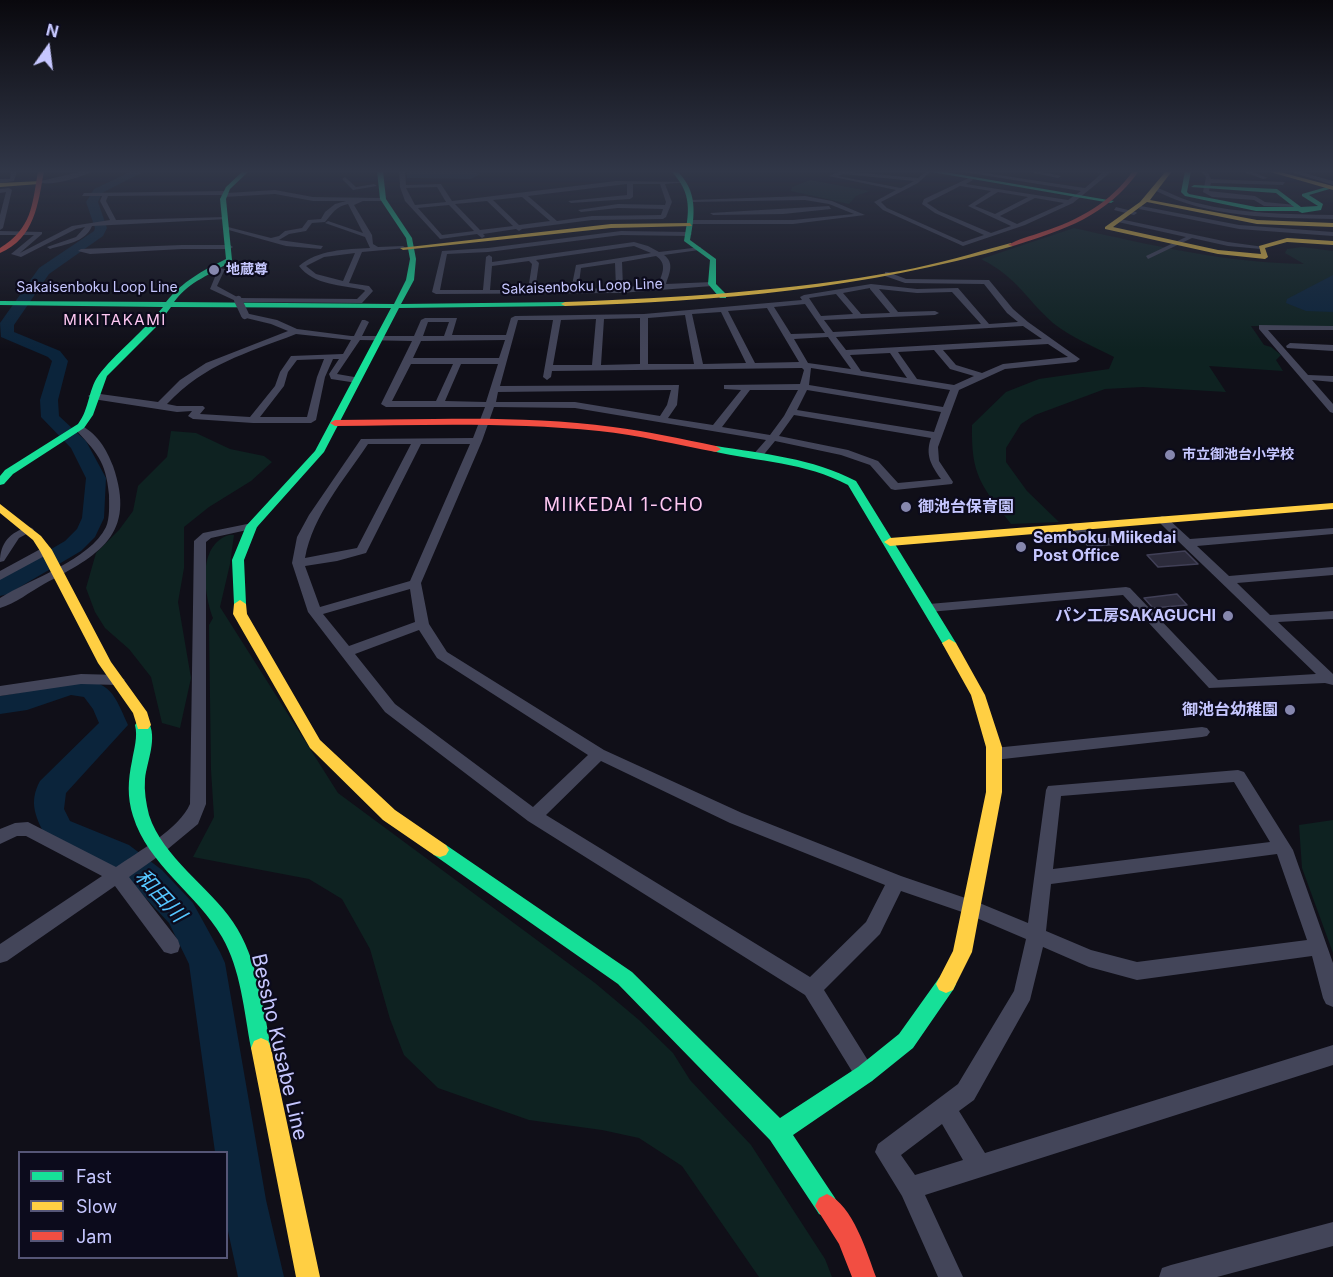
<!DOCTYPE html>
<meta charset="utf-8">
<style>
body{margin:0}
#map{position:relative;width:1333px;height:1277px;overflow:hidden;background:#100f18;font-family:Inter,sans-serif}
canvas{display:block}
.legend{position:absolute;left:18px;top:1151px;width:210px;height:108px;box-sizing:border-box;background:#0c0b1c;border:2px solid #565677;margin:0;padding:8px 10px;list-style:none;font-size:18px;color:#c6c7ff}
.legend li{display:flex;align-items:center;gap:12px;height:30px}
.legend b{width:30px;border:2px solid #565677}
.north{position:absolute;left:18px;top:18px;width:60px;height:60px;-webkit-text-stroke:4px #0c0b1c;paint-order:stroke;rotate:14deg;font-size:16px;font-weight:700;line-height:24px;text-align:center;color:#c6c7ff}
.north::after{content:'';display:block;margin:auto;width:21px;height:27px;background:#c6c7ff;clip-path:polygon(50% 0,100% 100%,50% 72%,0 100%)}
</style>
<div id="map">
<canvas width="1333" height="1277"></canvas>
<ul class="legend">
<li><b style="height:8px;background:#16e098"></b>Fast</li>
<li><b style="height:8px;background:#ffcf43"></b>Slow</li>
<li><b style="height:8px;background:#f24e42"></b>Jam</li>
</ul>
<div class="north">N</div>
</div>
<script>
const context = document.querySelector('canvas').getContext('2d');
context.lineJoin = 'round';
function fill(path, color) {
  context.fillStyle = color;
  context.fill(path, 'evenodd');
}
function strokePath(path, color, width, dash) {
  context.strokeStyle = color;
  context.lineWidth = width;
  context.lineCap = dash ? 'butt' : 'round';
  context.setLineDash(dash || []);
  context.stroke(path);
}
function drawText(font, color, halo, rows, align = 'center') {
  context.font = font + ' Inter,"Noto Sans JP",sans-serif';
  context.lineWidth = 4.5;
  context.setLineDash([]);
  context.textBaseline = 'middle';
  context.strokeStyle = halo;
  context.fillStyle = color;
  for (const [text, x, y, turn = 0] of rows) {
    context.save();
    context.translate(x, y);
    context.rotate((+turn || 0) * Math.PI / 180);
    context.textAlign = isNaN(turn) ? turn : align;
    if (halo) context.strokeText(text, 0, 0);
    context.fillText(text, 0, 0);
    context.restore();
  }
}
fill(new Path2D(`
 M810 180 870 191 856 196 849 204 791 191 792 187Z
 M1074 228C1151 245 1226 263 1304 264L1285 253 1287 249 1302 247 1333 251V326H1251L1264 345 1271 347 1281 355 1276 360 1283 371 1209 366 1226 392 1143 387 1105 389 1035 415 1021 424 1006 448V462L1027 491 1059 522 1011 524C981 485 971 476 972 425L1006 392 1039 379 1109 369 1114 357C1095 347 1070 337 1053 323 1025 298 1018 278 981 259Z
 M171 431 196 433 230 449 264 456 272 462 251 481 209 507 184 527V568L178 602 191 678 180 728 162 723 151 677 129 649 105 628 95 612 86 588 96 553 119 530 133 511 138 486 167 457Z
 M229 535H234L230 564 220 607 338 793 595 983 639 1020 673 1053 690 1080 751 1145 825 1259 832 1277H759L682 1166 639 1138 602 1130 529 1120 438 1088 404 1055 390 1019 370 949 342 899 309 879 193 857 214 817 211 770 209 625 213 618C204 593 197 545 229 535Z
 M1333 820V953L1302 868 1299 825Z`), '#0e2221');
fill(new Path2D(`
 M466 171 480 174 471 179 407 178V172Z
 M1333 275V312L1306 311 1286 303 1287 299Z`), '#0b243b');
fill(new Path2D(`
 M132 171H145L102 193 98 202 107 228 103 236 49 274 14 325V332L60 351 68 361 58 400 59 416 86 441 106 478 104 518 95 537 81 551 8 594 0 596V579L65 541 77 529 82 518 86 478 71 448 41 417 40 400 52 361 48 357 1 337 0 323 39 268 94 231 95 228 86 202 94 189Z
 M69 677C109 682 112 688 128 725L66 793 64 809 70 821 129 845 162 870 193 903 220 952 225 963 266 1200 284 1277H238L226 1222V1152H215L189 964 169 923 138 890 105 863 47 839C36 818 28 803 40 781L99 723 93 709 84 697 71 695 27 710 0 714V696L24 692Z`), '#0b243b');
const building = new Path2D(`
 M1185 551 1198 564 1158 567 1147 555Z
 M1177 594 1187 605 1153 608 1144 598Z`);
fill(building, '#2c2b3b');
strokePath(building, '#414057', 1.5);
fill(new Path2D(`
 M11 171H17L14 181 0 183V179H10Z
 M84 171H93C79 178 51 187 36 182Z
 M399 171H405L406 185 441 184 452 201 616 181 689 182 665 184 672 202 666 217 663 219 592 220 522 229 519 231 516 229 483 234 485 236 482 238 477 234 440 239 405 201 400 187ZM627 184V195L568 201 571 203 630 199 633 197V184H660L666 202 665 205 618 204 578 210 581 212 618 208 663 209 661 215 592 216 557 221 528 196ZM437 187 446 202 415 205 406 188ZM522 197 550 221 519 225 493 200ZM487 201 513 226 480 230 455 204ZM449 205 474 231 442 235 418 208Z
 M840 171 918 178 926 172H930L918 183 881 202 887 208 963 242 984 235 935 213 922 204 924 199 971 177 973 180 966 184 1068 200 1081 191 958 171H972L1085 188 1102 173 1084 171 1111 172 1073 203 1025 225 963 246 883 210 874 202 896 190 829 176ZM843 174 914 181 901 188 838 176ZM960 186 991 191 968 206 1011 226 991 233 939 211 927 203ZM998 192 1028 197 995 214 975 206ZM1035 198 1064 203 1017 224 1000 216Z
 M1025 171H1038L1061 176 1058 178Z
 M1201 171H1207L1211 179 1285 182 1283 185 1211 183 1209 191 1255 196 1265 202 1296 205 1293 207 1264 206 1254 200 1212 197 1203 192 1206 177Z
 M1241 171H1250L1268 178 1263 179Z
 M1288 171H1297L1333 181V185Z
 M345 177 356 187 374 184 377 186 353 190 342 179Z
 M9 188 12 190 3 228 0 230V215L6 192 0 193V189Z
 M1158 188C1171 193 1183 200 1197 203 1241 214 1288 214 1333 215V219C1274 218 1210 218 1156 191Z
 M275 190 313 197 385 198 383 201H363L354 205 372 235 373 244 378 247 403 246 406 248 362 252 349 283 369 286 373 291 362 303 238 302 210 289 217 272 213 269V267L225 269 217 286 239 298 357 299 365 291 364 290C342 285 313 285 299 266 317 250 346 249 370 248L365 237 325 223 328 221 363 233 348 204C335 207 333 213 325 222L312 223 306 231 289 234 279 240 323 246 321 249 286 246 225 229 228 227 271 238 279 236 285 231 302 228 308 220 321 219 325 212 335 204 346 201H313L275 194 224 197 221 195 108 196 106 201 116 220 225 217 228 219 92 226C85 243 65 244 50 249L47 247 76 237 85 227 76 229 21 257 11 254 34 235H0V231L42 232V234L20 253 72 226 110 220 100 201 102 196H82L84 193 224 191 227 193ZM355 253 343 281 316 274 306 266 324 257Z
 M805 196 832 201 865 215 793 224H690L687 222 690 220H793L854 214 829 204 805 200 693 202 690 200Z
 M829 206 831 209 783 214 713 215 710 213Z
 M1141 206 1239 225 1333 232V236L1239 229 1139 209Z
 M1116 207 1136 212 1137 213 1134 215 1114 210Z
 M1120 219 1228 242 1264 247 1261 249 1228 246 1192 238 1148 259 1146 256 1186 237 1118 222Z
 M621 231 689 232 692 234 689 236 621 235 488 252 447 254 440 290H483L486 257 489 255 492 257V262L634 242 648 246 659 252 701 247 699 250 664 255C675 263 669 274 666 284L712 282 716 284 712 286 620 293 436 294 432 292 442 251 488 248ZM634 246 651 253 576 265 571 290H535L539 263 536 260ZM656 256C668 264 662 274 658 285L623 287 622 262ZM529 261 532 264 528 290H490L492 266ZM615 263 616 287 578 290 581 268Z
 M182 245H230L233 247 230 249H182L90 254 78 251 81 249Z
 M888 272 906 279 989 280 1013 309 1028 322 1080 359 1076 362 1005 369 959 390 938 447 939 461 953 482 952 484 895 490 891 489 870 465 841 455 775 441 761 458 757 459 752 456 766 440 575 408 494 407 482 441 421 583 429 624 447 652 604 750 742 813 901 876 977 902 1028 923 1046 790 1048 786 1238 770 1244 772 1293 850 1333 963V1007L1326 1004 1323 998 1312 956 1137 980 1089 967 1043 947 1030 1000 974 1100 959 1111 985 1153 1333 1045V1065L925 1195 963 1277H938L902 1196 875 1152 878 1144 958 1084 1014 991 1026 939 965 913 901 891 880 934 824 990 872 1067 876 1074 872 1081 865 1084 858 1081 805 995 528 821 385 712 341 655 308 612 292 563 297 537 309 515 361 439 473 438 485 407H386L381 404 412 341 360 340 337 374 360 378V382L357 383 331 379 329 374 339 359H333L325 377 316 420 311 423H253L193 419 188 416 192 411 177 412 93 399 88 396 93 393 158 402 180 380 206 363 288 331 271 324 242 317 241 315 245 313 277 320 297 329 351 336H354L362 320H365L369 322 362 336H414L421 320 425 318H457L452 335H506L511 318 515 316 644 314 802 300 800 297 804 295 871 284 917 289 958 288 989 324 1018 322 1007 313 984 284 905 283 885 276V272ZM870 288V289L890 313 861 314 843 293ZM879 289 917 293 952 292 981 324 833 332 824 320 935 315 939 313 935 311 898 312ZM836 294 853 314 821 316 809 298ZM805 304 825 333 791 334 774 307ZM767 308 799 362 755 363 728 311ZM721 312 746 363 703 364 692 314ZM685 315 694 364H648V318ZM640 318V364L601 365 604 319ZM596 319 592 365H553L561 320ZM518 320H553L543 377 547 380 551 377 552 371 802 368 804 370 800 384 724 385V389L741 390 713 425 668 418 677 405 679 385 500 386ZM428 322H449L444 336H423ZM1023 326 1042 339 846 350 836 337ZM296 334 351 340 343 354 291 356 280 372 275 386 250 417 200 414 205 408 203 406H177L167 404C206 363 245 354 296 334ZM828 337 851 369 808 363 794 339ZM505 340 499 358H413L421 341ZM1048 344 1068 357 1003 364 982 373 956 365 943 350ZM934 350 950 369 974 376 954 385 917 379 898 352ZM890 353 907 378 861 371 850 355ZM324 359 317 377 307 417H260L284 386 288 372 297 360ZM411 364H453L436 401H392ZM461 364H498L486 402 445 401ZM811 368 950 390 943 407 809 385ZM671 390 667 405 660 416 575 402H496L498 392ZM750 390H798L784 416 770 435 722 427ZM807 390 941 412 934 432 797 410ZM794 415 931 438C925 455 931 465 941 479L898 483 878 461 848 450 779 436ZM368 444H411L357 548 305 558C313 515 344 480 368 444ZM421 444H470L410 581 320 607 305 566 337 561 366 553ZM410 589 415 622 349 646 323 614ZM419 630 437 658 588 755 533 807 395 704 355 654ZM601 761 730 823 885 885 866 922 810 977 546 815ZM1234 782 1270 842 1053 869 1061 796ZM1277 854 1307 940 1137 962 1091 950 1046 931 1051 884ZM942 1124 963 1160 915 1175 901 1155Z
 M1259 325 1333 326V330H1268L1308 375 1333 376V382L1312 380 1333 404V413L1330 412 1259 329Z
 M1290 343 1333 345V351L1287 348 1286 346Z
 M79 425C96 431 107 450 113 466 137 535 99 555 44 584 31 591 15 604 0 608V598C30 579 90 560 106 527 110 518 109 505 109 495 106 460 96 452 74 428Z
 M1162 516 1166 517 1190 539 1333 528V534L1197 546 1229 576 1333 567V575L1237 583 1270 615 1333 611V619L1278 622 1333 674V685L1325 683 1209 688 1123 595 929 612 923 608 929 604 1126 587 1130 588 1218 680 1316 674 1177 540 1091 547 1087 546 1070 526 1076 523 1080 524 1094 539 1170 533 1156 519Z
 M252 523 256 524 258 526 256 528 211 538 206 542V804L198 824 163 853 129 877 178 940 180 946 178 952 171 954 164 952 115 886 7 961 0 963V944L102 876 26 836H17L0 844V829L15 823 28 822 116 867C139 851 179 829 190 804L194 541 203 533Z
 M28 527 32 528 34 530 19 538 4 561 0 562C0 543 10 532 28 527Z
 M46 546 50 547 52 550 50 553 0 580V571Z
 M81 674 118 675 125 680 118 685 81 684 0 696V686Z
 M1202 727 1207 728 1210 732 1207 736 1202 737 994 760 989 758 986 754 989 750 994 748Z
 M1333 1222V1246L1217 1277H1159L1162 1268 1171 1265Z`), '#434559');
fill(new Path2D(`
 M243 171H249L230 189 226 199 232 260C211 276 191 279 174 302L394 304 406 280 410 259 406 238 380 199 377 171H383L386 199 412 238 416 259 414 280 401 304 565 302 569 304 565 306 399 308 324 452 257 527 244 560 246 604 240 608 234 604 232 560 246 526 315 451 391 308 171 307 156 327 107 376 93 415 84 428 13 474 4 484 0 485V476L5 470 78 424C90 409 88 387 101 372 120 349 144 331 163 307L0 305V301L166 302C183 281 202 271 226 259L220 199 226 187Z
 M671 171H677C698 191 695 215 690 240L716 259V284L726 294V298H720L708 284 710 260 684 241C689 212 693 194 671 171Z
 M926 171H939L1114 201 1111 203Z
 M1185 171H1191L1187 192 1189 194 1256 207H1294L1276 193 1191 187 1194 185 1277 189 1301 207 1318 206 1302 196V194L1330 186 1333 188 1309 195 1323 204 1321 210 1302 213 1298 211H1256L1185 196 1181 192Z
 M716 446C764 454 812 458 856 481L956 643 954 646H944L848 485C805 462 759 462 712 451V447Z
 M143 720 148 721C158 738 147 761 145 779 144 791 146 803 149 815 163 858 209 886 233 922 258 959 263 1006 271 1048L268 1055 261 1058 254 1055 251 1048C244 1011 241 970 222 937 197 894 148 865 133 816 127 797 128 780 132 761 134 749 138 737 135 725L138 721Z
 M440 843 446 845 632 972 780 1118 858 1067 899 1034 939 978 946 975 953 978 956 984 953 990 913 1048 872 1081 793 1135 835 1198 839 1206 835 1214 827 1218 819 1214 770 1140 618 984 434 855 431 850 434 845Z`), '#16e098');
fill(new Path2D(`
 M1166 171H1172L1150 200 1257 220 1333 223V227L1257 224 1147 202 1113 227 1218 250 1261 254 1259 246 1287 238 1333 241V245L1287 242 1265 248 1268 257 1265 259 1218 254 1105 229V227L1140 202Z
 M1267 171H1276L1333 186V190Z
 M41 181 39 184 0 187V183Z
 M690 223 692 226 611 228 403 250 400 248 611 224Z
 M1011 243 1013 246C864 289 720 301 565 306L561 304 565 302C678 298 790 291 900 271 938 264 974 253 1011 243Z
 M1333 503V509L890 546 884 542 890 538Z
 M0 504 41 536 52 550 111 662 147 712 151 725 148 729H138L133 713 98 663 40 551 33 540 0 513Z
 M240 600 246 604 247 614 320 740 395 810 446 845 449 850 446 855 440 857 434 855 383 820 310 748 233 614 234 604Z
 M949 639 956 643 985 695 1002 747V792L972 952 953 990 946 993 939 990 936 984 953 951 986 792V747L971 695 942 643Z
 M261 1038 268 1041 271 1048 320 1277H296L251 1048 254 1041Z`), '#ffcf43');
fill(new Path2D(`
 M38 171H44C38 204 35 238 0 253V248C32 228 32 206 38 171Z
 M1133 171H1139C1107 216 1064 230 1013 246L1008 245C1018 239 1031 236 1042 232 1079 220 1110 203 1133 171Z
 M434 419C494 418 553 419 613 427 647 431 682 439 716 446L721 449 716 452C677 445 639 435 599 431 511 422 423 425 335 426L330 423 335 420Z
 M827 1194C853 1205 867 1253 876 1277H852L839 1244 815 1206 819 1198Z`), '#f24e42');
strokePath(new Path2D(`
 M238 300 245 315`), '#434559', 8);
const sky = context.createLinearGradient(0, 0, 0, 350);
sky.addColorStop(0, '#09080d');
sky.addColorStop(0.49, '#313748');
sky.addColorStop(1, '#31374800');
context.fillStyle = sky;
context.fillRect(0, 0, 1333, 350);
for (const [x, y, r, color] of [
 [214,270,6,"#8687ae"],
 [1170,455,6,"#8687ae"],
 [906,507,6,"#8687ae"],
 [1021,547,6,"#8687ae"],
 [1228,616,6,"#8687ae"],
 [1290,710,6,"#8687ae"]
]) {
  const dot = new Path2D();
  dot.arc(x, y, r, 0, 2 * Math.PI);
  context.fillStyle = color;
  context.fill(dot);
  strokePath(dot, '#0c0b1c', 2);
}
drawText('bold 14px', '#c6c7ff', '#0c0b1c', [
 ["地蔵尊",226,270],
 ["市立御池台小学校",1182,455]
], 'left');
drawText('14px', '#c6c7ff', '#0c0b1c', [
 ["Sakaisenboku Loop Line",582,287,-2],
 ["Sakaisenboku Loop Line",97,288]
]);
context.letterSpacing = '1.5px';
drawText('15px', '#ffc8f2', '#0c0b1c', [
 ["MIKITAKAMI",115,320]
]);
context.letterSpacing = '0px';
drawText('bold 16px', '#c6c7ff', '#0c0b1c', [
 ["御池台保育園",918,507],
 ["Semboku Miikedai",1033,538],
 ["Post Office",1033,556],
 ["パン工房SAKAGUCHI",1216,616,"right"],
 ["御池台幼稚園",1278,710,"right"]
], 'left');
context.letterSpacing = '1.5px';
drawText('18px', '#ffc8f2', '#0c0b1c', [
 ["MIIKEDAI 1-CHO",624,506]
]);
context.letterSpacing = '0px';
drawText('20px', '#c6c7ff', '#0c0b1c', [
 ["Bessho Kusabe Line",279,1047,77]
]);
drawText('italic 21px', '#55c5fe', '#0c0b1c', [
 ["和田川",160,896,47]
]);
</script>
